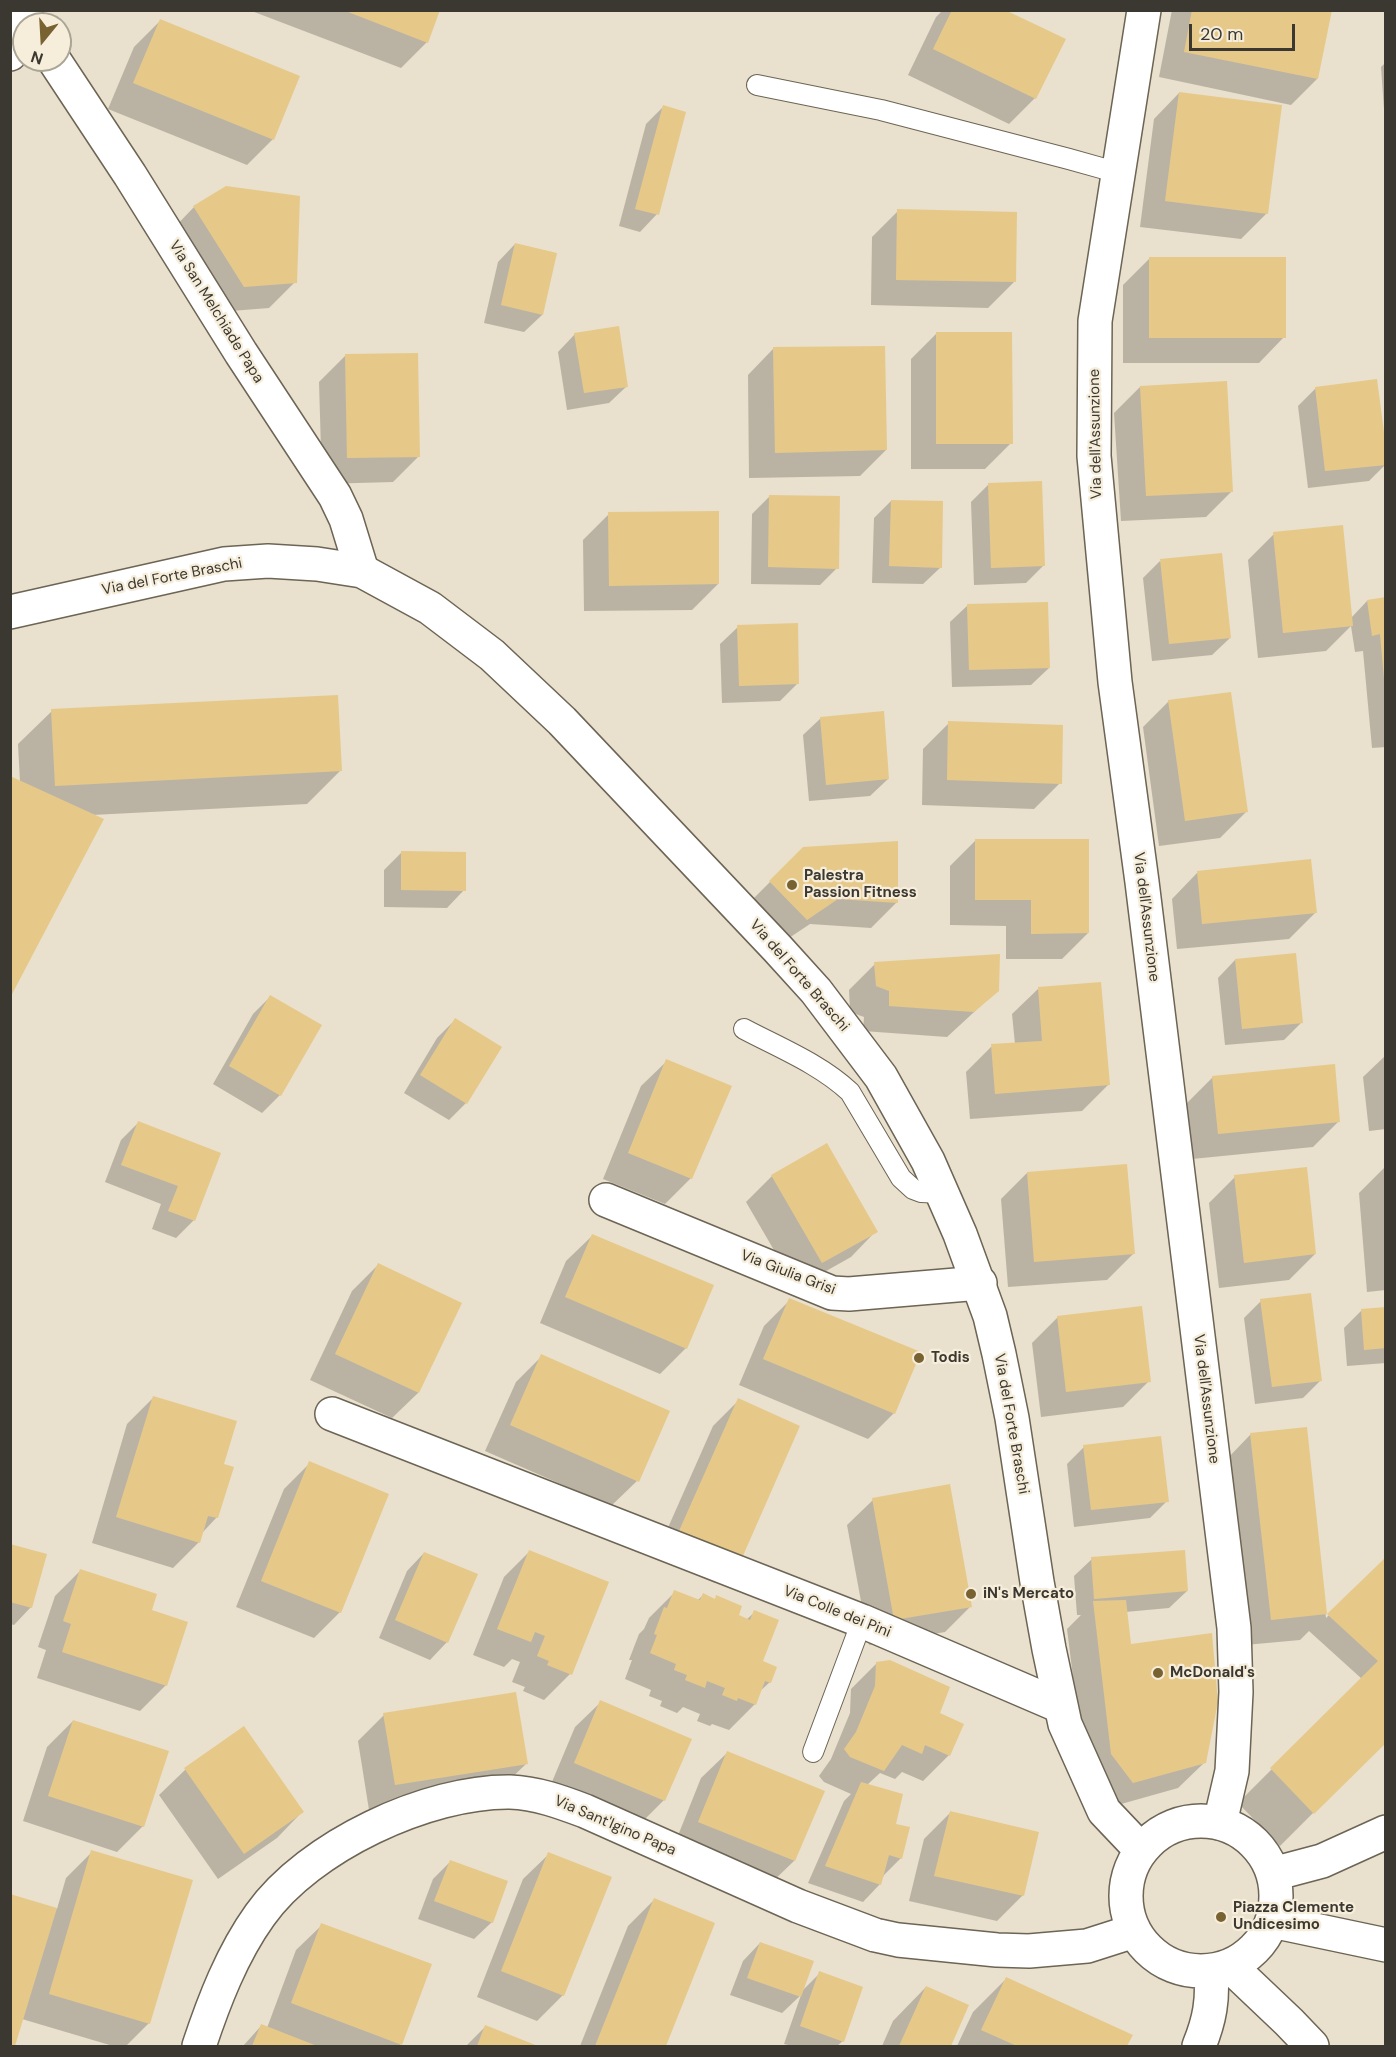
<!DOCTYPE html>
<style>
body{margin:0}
#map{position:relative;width:1396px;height:2057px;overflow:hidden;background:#e9e0cd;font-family:"DM Sans",sans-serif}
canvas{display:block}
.frame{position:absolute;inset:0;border:12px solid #3b3831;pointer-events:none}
.north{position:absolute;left:12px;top:12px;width:60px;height:60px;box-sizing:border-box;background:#f6edda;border:2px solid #aba596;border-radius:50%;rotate:198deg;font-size:16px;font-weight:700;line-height:24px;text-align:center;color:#3b3831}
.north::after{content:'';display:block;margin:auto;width:21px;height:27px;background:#786231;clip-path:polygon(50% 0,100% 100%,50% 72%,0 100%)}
.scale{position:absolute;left:1189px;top:24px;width:106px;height:27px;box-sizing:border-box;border:3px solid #3b3831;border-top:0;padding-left:8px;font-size:18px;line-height:21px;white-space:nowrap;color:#3b3831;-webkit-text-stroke:4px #f6edda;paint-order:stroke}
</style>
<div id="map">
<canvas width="1396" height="2057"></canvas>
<div class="frame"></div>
<div class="north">N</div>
<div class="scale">20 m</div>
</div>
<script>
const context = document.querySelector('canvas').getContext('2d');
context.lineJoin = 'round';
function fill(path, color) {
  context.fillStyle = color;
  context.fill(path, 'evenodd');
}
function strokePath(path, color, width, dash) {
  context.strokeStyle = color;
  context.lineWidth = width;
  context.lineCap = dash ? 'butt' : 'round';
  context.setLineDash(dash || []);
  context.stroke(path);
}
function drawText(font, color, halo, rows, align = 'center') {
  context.font = font + ' "DM Sans",sans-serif';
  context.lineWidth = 4.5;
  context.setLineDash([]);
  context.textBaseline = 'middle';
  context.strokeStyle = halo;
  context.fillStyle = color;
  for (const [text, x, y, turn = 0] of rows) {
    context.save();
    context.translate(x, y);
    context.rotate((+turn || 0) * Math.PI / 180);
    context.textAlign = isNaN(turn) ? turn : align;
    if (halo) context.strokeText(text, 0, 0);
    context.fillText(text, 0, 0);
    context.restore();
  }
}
fill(new Path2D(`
 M249 10H439L427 42 401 68Z
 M943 10H1002L1035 98 1009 124 908 75 936 17Z
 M1172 10H1331L1317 79 1291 105 1159 77Z
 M160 21 273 139 247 165 108 109 134 47Z
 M1386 62V138L1381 67Z
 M1179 93 1267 213 1241 239 1140 227 1154 119Z
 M663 107 657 214 640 232 619 226 646 124Z
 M194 207 295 282 269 308 218 312 169 233Z
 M898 211 1014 282 988 308 871 305 872 237Z
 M515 244 556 254 542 315 524 332 484 323 498 262Z
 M1149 259 1284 337 1259 363H1123V285Z
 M937 333 1011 443 985 469H911V359Z
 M575 334 627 386 609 403 567 410 558 352Z
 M773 349 886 450 860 476 749 478 748 375Z
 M345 356 419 456 393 482 322 484 319 382Z
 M1140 387 1232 491 1206 517 1121 521 1114 413Z
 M1316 388 1386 464 1369 481 1308 488 1298 406Z
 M989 484 1043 566 1026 583 974 585 971 502Z
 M770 496 837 568 820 585 751 584 752 514Z
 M891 501 941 567 923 584 872 583 874 518Z
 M609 514 718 584 692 610 584 611 583 540Z
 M1274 534 1351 618 1367 601 1386 598V747L1372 748 1363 651 1355 652 1351 626 1326 651 1258 658 1248 560Z
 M1160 561 1230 638 1212 655 1152 661 1143 578Z
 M968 605 1049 668 1031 685 952 687 950 622Z
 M738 627 798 683 780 701 722 703 720 644Z
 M1169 701 1246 812 1220 838 1159 846 1143 727Z
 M52 711 341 770 307 804 92 815 20 782 18 744Z
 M821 718 888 779 870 796 809 801 803 735Z
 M949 723 1060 783 1034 809 922 805 923 749Z
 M976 840 1088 933 1062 959H1006V926L950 925V866Z
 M804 848 897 902 871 928 810 924 780 944 744 908Z
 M401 853 464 890 447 908 384 907V870Z
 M1197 873 1315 913 1289 939 1177 949 1172 899Z
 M1235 960 1302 1022 1284 1040 1225 1045 1218 978Z
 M875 964 998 990 947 1037 863 1031 864 1017 850 1012 849 990Z
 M1038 989 1108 1085 1082 1111 970 1119 966 1072 992 1046 1015 1044 1012 1014Z
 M270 997 320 1025 280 1095 262 1113 213 1084 253 1014Z
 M455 1020 466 1103 449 1120 404 1093 437 1038Z
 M1386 1055V1129L1369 1131 1363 1077Z
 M667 1061 691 1178 665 1204 603 1179 641 1086Z
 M1213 1077 1339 1121 1313 1147 1192 1159 1187 1103Z
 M138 1123 219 1154 194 1220 176 1238 152 1229 161 1204 105 1182 121 1140Z
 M1385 1167 1386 1290 1367 1292 1359 1193Z
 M1027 1173 1133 1254 1107 1280 1008 1287 1001 1199Z
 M772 1176 876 1231 851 1257 796 1288 746 1202Z
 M1235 1177 1315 1254 1289 1280 1219 1288 1209 1203Z
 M592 1236 686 1348 660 1374 540 1323 566 1261Z
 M378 1265 460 1304 418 1393 392 1418 310 1380 352 1291Z
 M790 1300 894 1413 868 1439 739 1385 764 1326Z
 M1261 1301 1321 1380 1303 1398 1255 1404 1244 1318Z
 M1386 1309V1363L1347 1366 1344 1328 1361 1311Z
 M1058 1317 1149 1381 1123 1407 1041 1417 1032 1343Z
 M542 1356 637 1481 611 1506 485 1451 516 1382Z
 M153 1398 222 1465 217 1517 202 1533 199 1542 173 1568 92 1543 127 1424Z
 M739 1400 741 1558 715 1583 655 1557 713 1426Z
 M1305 1429 1326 1618 1386 1559V1740L1280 1846 1238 1803 1362 1679 1309 1631 1300 1640 1245 1645 1225 1461 1250 1435Z
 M1084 1447 1167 1501 1150 1518 1074 1527 1067 1464Z
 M310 1463 340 1612 314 1638 236 1607 284 1489Z
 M873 1500 971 1606 945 1632 869 1645 847 1525Z
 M10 1546 31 1607 14 1625 10 1624Z
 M529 1552 570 1674 544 1700 523 1691 525 1687 512 1682 520 1662 512 1659 504 1667 473 1655 504 1577Z
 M424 1553 447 1642 430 1660 379 1638 407 1571Z
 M1092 1559 1187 1591 1169 1608 1125 1612 1129 1646 1205 1762 1178 1788 1107 1808 1086 1780 1067 1629 1081 1615H1077L1074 1576Z
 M81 1570 150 1611 166 1685 140 1711 37 1678 46 1650 38 1647 55 1596Z
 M675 1592 697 1601 703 1595 714 1600 717 1597 737 1616 746 1620 755 1612 761 1662 770 1682 759 1692 755 1704 729 1730 712 1724 710 1726 697 1721 700 1714 683 1707 677 1713 660 1706 662 1701 649 1696 651 1690 625 1679 632 1660H629L639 1634 644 1629 649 1618Z
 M877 1663 938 1714 949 1755 923 1781 902 1772 895 1779 880 1773 867 1785 894 1825 901 1858 884 1875 880 1884 863 1902 808 1883 844 1801 851 1794 824 1782 819 1776 831 1759 850 1713 851 1689Z
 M601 1702 664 1800 638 1826 549 1789 575 1727Z
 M384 1715 526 1764 500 1789 369 1810 358 1741Z
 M73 1721 143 1826 117 1852 23 1821 47 1747Z
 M244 1728 302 1812 277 1838 218 1879 159 1795 185 1770Z
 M727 1753 823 1791 794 1861 768 1886 673 1848 701 1778Z
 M950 1813 1023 1895 997 1921 909 1901 924 1839Z
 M92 1852 149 2023 126 2046H113L22 2019 13 2046H10V1895L57 1909 66 1878Z
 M549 1854 563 1995 537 2021 477 1997 523 1879Z
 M450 1862 492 1922 474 1939 418 1919 433 1879Z
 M654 1900 713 1923 664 2046H580L628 1926Z
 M322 1925 401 2044 398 2046H243L261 2026 267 2028 296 1950Z
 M760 1943 801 1992 820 1973 843 2041 837 2046H792L784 2044 801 1995 782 2013 730 1995 743 1961Z
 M1006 1979 1131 2036 1126 2046H957L973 2012Z
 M926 1987 967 2005 949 2046H882L893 2021Z
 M485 2027 535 2046H466Z`), '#0003');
fill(new Path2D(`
 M343 10H440L428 43Z
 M952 10H1005L1066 39 1036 99 933 49Z
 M1192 10H1332L1318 79 1184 52Z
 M160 19 300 76 274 140 133 83Z
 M1179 92 1282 105 1268 214 1165 201Z
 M663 105 686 112 659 215 635 209Z
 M226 186 300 196 297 283 244 287 193 206Z
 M897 209 1017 212 1016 282 896 280Z
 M515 243 557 253 543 315 501 305Z
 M1149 257H1286V338H1149Z
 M619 326 628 387 584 393 574 333Z
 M936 332H1012L1013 444H936Z
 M885 346 887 450 775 453 773 347Z
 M418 353 420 457 347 458 345 354Z
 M1377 379 1386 447V465L1325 471 1315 387Z
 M1227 381 1233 492 1146 496 1140 386Z
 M1042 481 1045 566 991 568 988 483Z
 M769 495 840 496 839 569 768 567Z
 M891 500 943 501 942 568 889 566Z
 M719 511V584L609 586 608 512Z
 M1343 525 1353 626 1283 633 1273 532Z
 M1222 553 1231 638 1169 644 1160 559Z
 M1386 597V678H1384L1380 634 1372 636 1367 600Z
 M1048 602 1050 668 969 670 967 604Z
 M798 623 799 684 739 686 737 625Z
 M1231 692 1248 812 1185 821 1168 700Z
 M338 695 342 771 55 786 51 709Z
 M884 711 889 779 826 785 820 717Z
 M948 721 1063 725 1062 784 947 780Z
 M10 776 104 819 10 998Z
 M975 839H1089V933L1031 934V900H975Z
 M898 841V903L838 899 807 920 769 881 803 847Z
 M401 851 466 852V891L401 890Z
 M1311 859 1317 913 1202 924 1197 871Z
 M1296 953 1303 1023 1242 1029 1235 959Z
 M1000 954 999 991 974 1012 889 1006V991L876 986 874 962Z
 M1101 982 1110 1085 995 1094 991 1044 1042 1041 1038 987Z
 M270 995 322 1025 281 1096 229 1066Z
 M455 1018 502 1047 467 1104 420 1075Z
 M666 1059 732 1086 692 1179 628 1153Z
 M1335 1064 1340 1122 1218 1134 1212 1076Z
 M138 1121 221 1153 195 1221 168 1211 178 1186 121 1165Z
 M827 1143 878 1232 822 1263 771 1175Z
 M1127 1164 1135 1254 1034 1262 1027 1172Z
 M1307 1167 1316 1254 1244 1263 1234 1175Z
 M592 1234 714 1285 687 1349 565 1297Z
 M378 1263 462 1303 419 1393 335 1354Z
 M1311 1293 1322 1381 1272 1387 1260 1299Z
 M789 1298 921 1352 895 1414 763 1359Z
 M1142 1306 1151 1382 1066 1392 1057 1316Z
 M1386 1307V1348L1364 1350 1361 1309Z
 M541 1354 670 1411 639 1482 510 1425Z
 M153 1396 237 1421 224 1464 234 1467 218 1518 208 1516 200 1543 116 1517Z
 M738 1398 800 1426 742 1558 679 1531Z
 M1307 1427 1327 1614 1386 1557V1743L1314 1814 1270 1768 1378 1661 1327 1614 1271 1620 1250 1433Z
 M1161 1436 1169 1502 1091 1510 1083 1445Z
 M309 1461 389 1494 341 1613 261 1581Z
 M950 1484 972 1607 894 1620 872 1498Z
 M10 1544 47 1554 32 1608 10 1602Z
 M529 1550 609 1582 572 1675 547 1665 549 1661 537 1656 545 1636 535 1632 531 1642 497 1629Z
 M1185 1550 1188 1591 1094 1599 1091 1557Z
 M424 1552 478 1574 448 1643 395 1620Z
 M80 1569 157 1594 152 1610 188 1622 167 1686 62 1652 71 1624 63 1621Z
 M674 1590 700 1600 703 1593 715 1599 716 1595 742 1606 739 1615 750 1620 754 1610 779 1620 763 1661 777 1667 771 1683 765 1681 756 1705 738 1698 737 1701 722 1695 725 1688 707 1681 705 1688 685 1680 687 1675 674 1670 676 1664 650 1653 657 1635 654 1634 664 1607 667 1608Z
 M1126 1600 1131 1644 1212 1633 1218 1702 1206 1763 1133 1783 1111 1754 1093 1601Z
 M890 1660 950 1687 940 1713 964 1724 950 1756 925 1745 922 1754 902 1745 884 1771 850 1757 844 1749 856 1732 875 1686 876 1662Z
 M516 1692 528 1764 395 1785 383 1713Z
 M600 1700 692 1739 665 1801 574 1763Z
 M73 1720 169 1751 144 1827 48 1796Z
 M244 1726 304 1812 244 1854 184 1768Z
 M727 1751 825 1791 795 1861 698 1822Z
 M861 1782 903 1794 896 1824 910 1827 902 1859 889 1855 881 1885 825 1866Z
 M950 1811 1039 1832 1024 1896 934 1876Z
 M91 1850 193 1880 150 2024 49 1994Z
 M548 1852 612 1877 564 1996 501 1971Z
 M450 1860 508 1881 493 1923 434 1901Z
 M10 1894 57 1908 15 2046H10Z
 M654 1898 715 1923 666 2046H595Z
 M321 1923 432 1964 402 2045 291 2003Z
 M760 1942 814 1961 801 1997 747 1978Z
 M819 1971 863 1987 844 2042 800 2026Z
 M1006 1977 1133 2035 1127 2046H1017L981 2030Z
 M926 1986 969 2005 951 2046H899Z
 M261 2024 317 2046H252Z
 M485 2025 538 2046H477Z`), '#e6c989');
const service = new Path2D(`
 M757 85 881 110 1069 159 1119 173
 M744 1029C780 1048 820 1064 850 1092L901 1178 913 1189 921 1192 943 1193
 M813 1752 862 1621`);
const minor = new Path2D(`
 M1144 10 1095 321 1094 456 1115 682 1142 882 1234 1628 1236 1692 1232 1771 1220 1823
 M54 60 130 175 241 353 335 496 346 519 362 571
 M606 1200 832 1293 849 1294 980 1283
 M332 1414 862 1621 1060 1706
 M1230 1966 1289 2022 1312 2046
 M199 2046C214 2001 232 1954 260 1915 309 1846 428 1791 510 1792 537 1793 561 1802 585 1811L798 1906 875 1935 898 1940 997 1950 1029 1951 1087 1946 1134 1931`);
const tertiary = new Path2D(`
 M10 612 224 564 268 561 317 564 362 571 430 608 492 655 562 721 777 948 816 991 881 1077 928 1161 960 1234 990 1316 999 1354 1012 1418 1037 1582 1049 1649 1065 1724 1104 1811 1141 1850
 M1126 1896a75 75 0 1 1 150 0a75 75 0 1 1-150 0Z
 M1273 1874 1322 1861 1386 1832
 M1272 1921 1386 1945
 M1199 2046C1210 2019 1213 2000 1211 1971`);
const secondary = new Path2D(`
 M10 54 26 10`);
strokePath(service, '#6c6454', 22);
strokePath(minor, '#6c6454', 36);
strokePath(tertiary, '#6c6454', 36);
strokePath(secondary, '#6c6454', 36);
strokePath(service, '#fff', 20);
strokePath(minor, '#fff', 33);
strokePath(tertiary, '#fff', 33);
strokePath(secondary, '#fff', 33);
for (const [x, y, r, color] of [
 [792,885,6,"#786231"],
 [919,1358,6,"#786231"],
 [971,1594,6,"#786231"],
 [1158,1673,6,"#786231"],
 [1221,1917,6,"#786231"]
]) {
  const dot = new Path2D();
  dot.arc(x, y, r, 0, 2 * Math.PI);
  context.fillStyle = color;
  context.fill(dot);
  strokePath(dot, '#f6edda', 2);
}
drawText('15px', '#3b3831', '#f6edda', [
 ["Via San Melchiade Papa",216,312,58],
 ["Via dell'Assunzione",1096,434,-91],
 ["Via del Forte Braschi",172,577,-11],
 ["Via dell'Assunzione",1146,917,83],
 ["Via del Forte Braschi",799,976,49],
 ["Via Giulia Grisi",788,1273,21],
 ["Via dell'Assunzione",1206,1399,83],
 ["Via del Forte Braschi",1011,1424,80],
 ["Via Colle dei Pini",837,1612,22],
 ["Via Sant'Igino Papa",615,1826,23]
]);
drawText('bold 15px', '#3b3831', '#f6edda', [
 ["Palestra",804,876],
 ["Passion Fitness",804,893],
 ["Todis",931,1358],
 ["iN's Mercato",983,1594],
 ["McDonald's",1170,1673],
 ["Piazza Clemente",1233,1908],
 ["Undicesimo",1233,1925]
], 'left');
</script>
